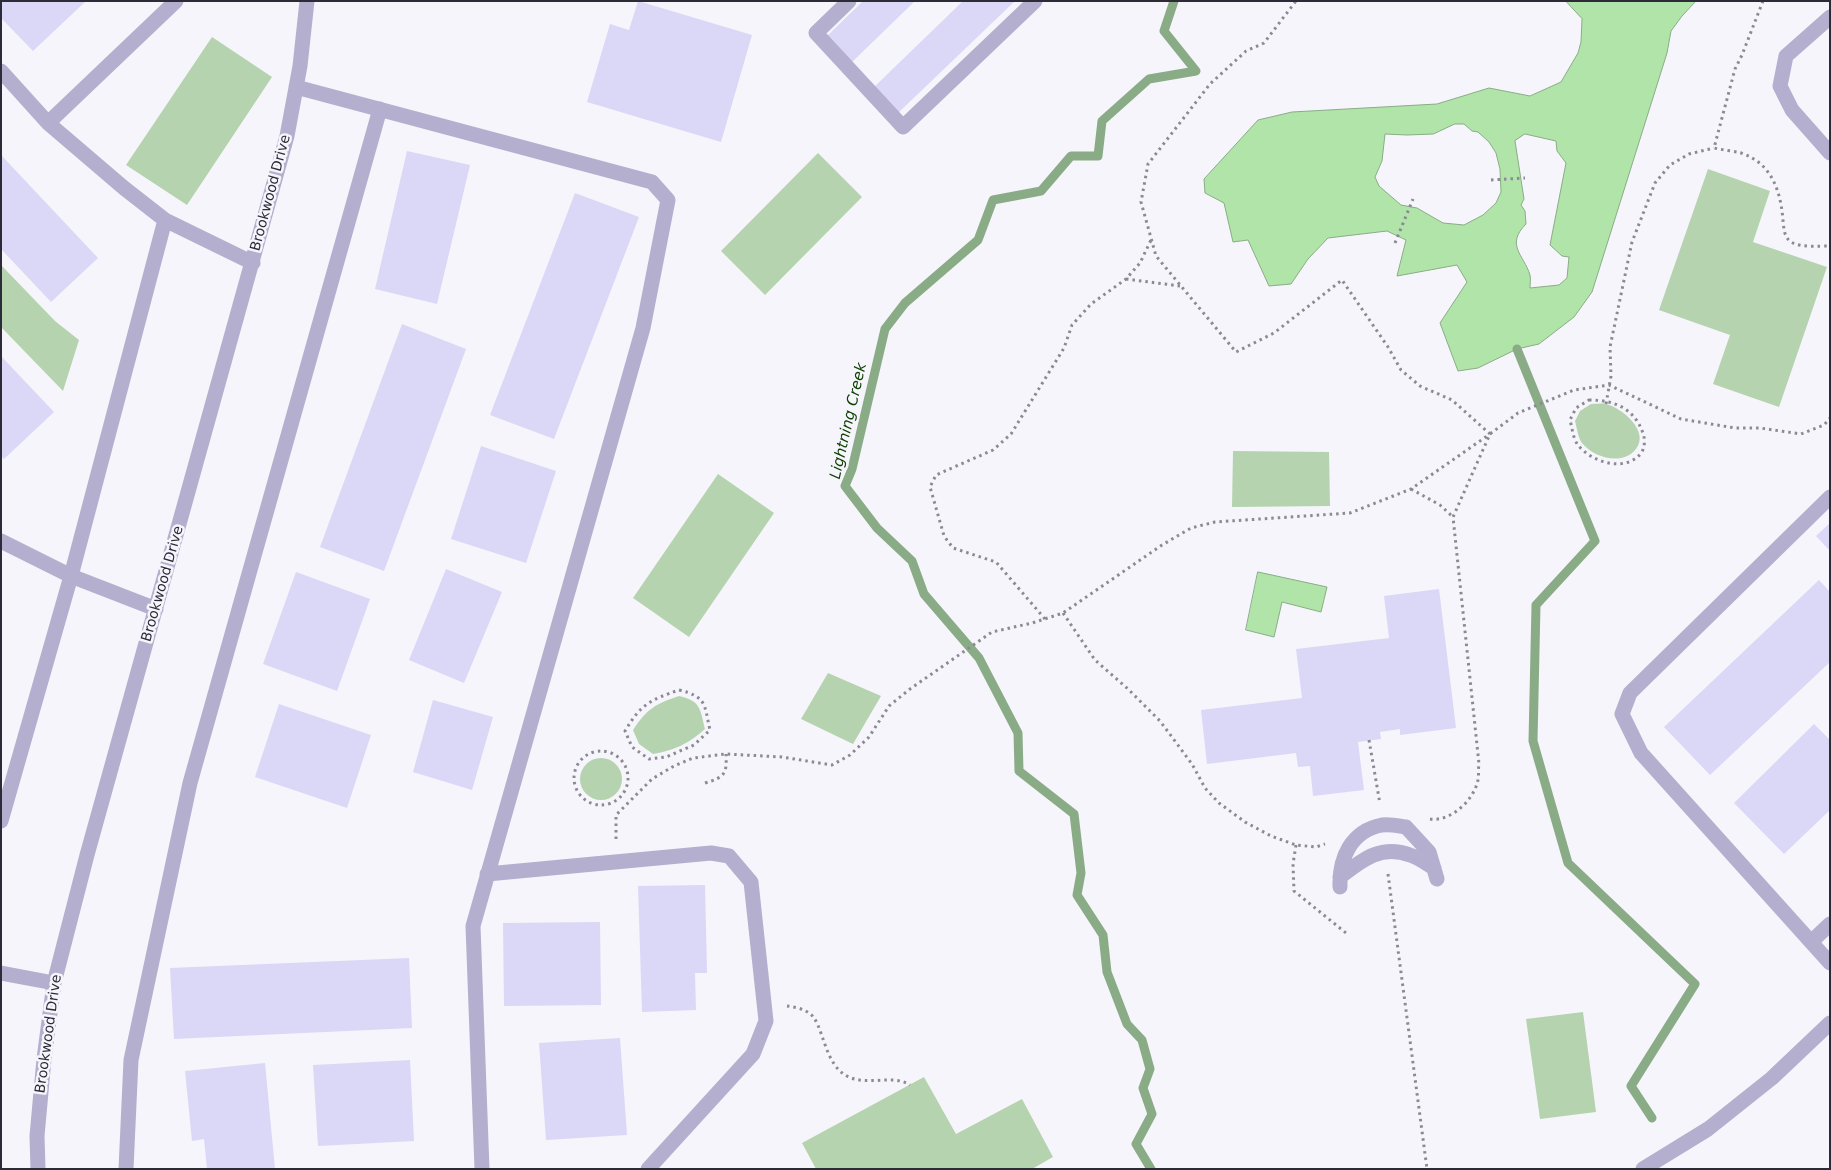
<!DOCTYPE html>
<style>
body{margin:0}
#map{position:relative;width:1831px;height:1170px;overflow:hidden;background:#f6f5fb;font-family:"DejaVu Sans",sans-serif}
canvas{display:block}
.frame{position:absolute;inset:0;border:2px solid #2d2b37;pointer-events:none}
</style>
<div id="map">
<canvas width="1831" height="1170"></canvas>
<div class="frame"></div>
</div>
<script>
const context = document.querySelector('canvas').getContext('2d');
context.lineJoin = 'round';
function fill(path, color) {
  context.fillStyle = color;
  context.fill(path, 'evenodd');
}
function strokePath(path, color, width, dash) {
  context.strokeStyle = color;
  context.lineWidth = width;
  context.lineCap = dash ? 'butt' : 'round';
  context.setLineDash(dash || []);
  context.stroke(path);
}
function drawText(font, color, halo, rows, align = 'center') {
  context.font = font + ' "DejaVu Sans",sans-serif';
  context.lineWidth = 5;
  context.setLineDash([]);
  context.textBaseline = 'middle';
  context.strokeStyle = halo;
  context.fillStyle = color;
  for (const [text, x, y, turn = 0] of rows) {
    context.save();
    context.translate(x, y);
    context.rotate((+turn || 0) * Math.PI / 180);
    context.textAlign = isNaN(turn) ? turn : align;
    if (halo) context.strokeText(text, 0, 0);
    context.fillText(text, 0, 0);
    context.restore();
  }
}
fill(new Path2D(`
 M212 37 272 77 187 205 126 165Z
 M818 153 862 197 765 295 721 251Z
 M1708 169 1770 191 1753 242 1827 267 1779 407 1713 384 1730 335 1659 310Z
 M1 265 55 321 79 340 63 391 1 327Z
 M1591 404C1596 404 1602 403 1606 404 1622 408 1650 431 1636 449 1623 466 1594 458 1582 443 1578 438 1577 428 1575 421L1580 411Z
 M1233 451 1329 452 1330 506 1232 507Z
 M718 474 774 513 689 637 633 598Z
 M828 673 881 696 853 744 801 719Z
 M679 696C701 701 700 709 705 729 688 744 675 750 653 754L639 744 633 730C647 709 655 704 679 696Z
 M580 779a21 21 0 1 1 42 0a21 21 0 1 1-42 0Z
 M1583 1012 1596 1112 1540 1119 1526 1019Z
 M924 1077 956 1134 1022 1099 1053 1157 1032 1169H816L802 1143Z`), '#b5d3af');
const water = new Path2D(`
 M1566 1H1696L1682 16 1671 31 1667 53 1592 292 1574 317 1539 344 1517 349 1478 368 1458 371 1440 323 1467 282 1457 265 1397 276 1406 240 1387 231 1328 238 1308 259 1291 284 1269 286 1248 240 1233 242 1224 203 1205 193 1204 179 1258 120 1292 112 1437 104 1489 88 1530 96 1561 82 1578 53 1581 42 1582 19ZM1455 124H1464L1472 131 1478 132 1489 142 1496 153 1500 169 1501 192 1496 203 1483 215 1464 225 1443 223 1417 208 1401 205 1379 186 1375 177 1382 161 1385 134 1407 135 1433 134ZM1525 134 1556 141 1557 151 1566 163 1550 245 1562 256 1569 257 1567 278 1559 285 1530 288C1530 284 1531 279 1530 275 1524 255 1505 245 1526 224L1525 211 1521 205 1524 199 1515 141Z
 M1258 572 1327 587 1321 612 1282 602 1274 637 1246 630Z`);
fill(water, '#b1e4a8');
strokePath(water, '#89ac86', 1);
strokePath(new Path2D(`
 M1517 349 1595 541 1536 605 1533 741 1568 863 1695 984 1631 1086 1652 1118
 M1151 1169 1136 1144 1152 1114 1143 1088 1150 1069 1142 1040 1127 1024 1107 972 1103 935 1077 895 1081 873 1074 814 1019 771 1018 733 979 658 924 594 912 561 877 528 845 486 852 469 885 329 905 303 978 240 993 200 1041 191 1071 156H1098L1102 121 1149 79 1196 71 1164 31 1174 1`), '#89ac86', 9);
fill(new Path2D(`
 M1 1H86L33 51 1 18Z
 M638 1 752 35 721 142 587 102 610 24 629 30Z
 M863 1H915L850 64 825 38Z
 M963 1H1015L897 114 872 89Z
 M407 151 470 165 437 304 375 289Z
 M2 156 98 258 51 302 1 249Z
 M575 193 639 217 554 439 490 415Z
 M402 324 466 349 384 571 320 547Z
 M1 356 54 412 4 459 1 456Z
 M481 446 556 471 526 563 451 539Z
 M1830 523V551L1816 536Z
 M446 569 502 592 464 683 409 660Z
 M296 572 370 599 337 691 263 664Z
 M1819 580 1830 592V662L1710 775 1664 727Z
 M1439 589 1456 728 1400 735V729L1380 732 1381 739 1358 742 1364 790 1313 796 1310 766 1298 767 1296 753 1207 764 1201 710 1302 698 1296 649 1389 638 1384 596Z
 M433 700 493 717 472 790 413 772Z
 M279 704 371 735 347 808 255 777Z
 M1814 724 1830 740V810L1784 854 1734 803Z
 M705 885 707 973H695L696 1010 642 1012 638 886Z
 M600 922 601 1005 504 1006 503 923Z
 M409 958 412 1028 174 1039 170 968Z
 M620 1038 627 1135 546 1140 539 1043Z
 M410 1060 414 1141 318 1146 313 1065Z
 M265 1063 275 1169H207L204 1139 192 1141 185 1071Z`), '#dbd7f6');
strokePath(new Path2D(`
 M1763 1 1742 55 1735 69 1714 148C1723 150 1733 151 1741 153 1772 163 1781 192 1783 221 1784 229 1784 237 1791 242 1801 248 1819 246 1830 246
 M1491 180 1525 178
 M1395 243 1413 199
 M1126 279 1180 286
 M1589 400C1614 400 1634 408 1643 433 1645 439 1645 446 1642 452 1627 473 1592 463 1578 445 1573 439 1572 427 1570 420L1576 408Z
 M1606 404 1611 376 1610 347 1632 242 1655 183 1670 165 1689 154 1714 148
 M1411 489 1440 505 1453 517
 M1063 613 1095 660 1128 689 1160 721 1192 764 1205 788 1219 803 1245 822 1271 836 1296 845 1316 847 1325 844
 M1045 619 996 562 953 548 944 536 930 487 936 475 993 450 1011 434 1064 348 1072 325 1091 304 1126 279 1140 263 1151 240
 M679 690C707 697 704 704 710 730L694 745 666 757 649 759 632 747 625 731C641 704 650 700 679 690Z
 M1369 740 1380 804
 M574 778a27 27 0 1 1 54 0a27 27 0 1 1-54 0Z
 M705 783C725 777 727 774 726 754
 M1430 819C1451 822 1474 800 1478 780 1479 775 1478 769 1479 764L1453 517 1490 434 1518 413 1574 390 1609 385 1681 419 1735 428H1760L1801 434 1824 425 1830 418
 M616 839V815L652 779 674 766 693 758 726 754 782 757 832 765 850 755 869 737 889 706 910 689 992 632 1032 623 1063 613 1162 545 1191 528 1215 522 1350 513 1411 489 1490 434 1452 400 1420 386 1401 370 1388 347 1342 280 1274 333 1236 352 1156 256 1141 202 1148 164 1210 84 1246 51 1264 43 1296 1
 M1296 845 1293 864 1294 891 1346 933
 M1388 874 1427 1169
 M787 1006C794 1007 802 1008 809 1013 824 1022 823 1066 849 1077 868 1086 894 1074 910 1085`), '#8b8a93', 3, [2.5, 4]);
strokePath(new Path2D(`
 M849 1 816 33 903 127 1035 1
 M1830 17 1786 56 1780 86 1792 110 1830 153
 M1 71 48 123 124 188 165 220 253 263
 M296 87 652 182 668 200 643 328 473 926 482 1169
 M48 123 176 1
 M1830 497 1630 693 1622 714 1641 753 1830 963
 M1 541 71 576 156 609
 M1 821 71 576 165 220
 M487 874 711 853 729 856 751 882 766 1021 753 1054 648 1169
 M1340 877C1362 860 1381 844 1410 855 1419 858 1427 864 1434 868
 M1340 887C1339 858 1351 831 1382 825 1390 824 1399 826 1406 827L1429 852 1437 879
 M1811 942 1830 924
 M1 973 54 983
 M38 1169 37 1136 44 1059 54 983 87 855 287 136 300 66 307 1
 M126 1169 131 1060 190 783 380 109
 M1643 1169 1708 1129 1772 1078 1830 1023`), '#b4afce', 15);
drawText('14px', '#2d2b37', '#f6f5fb', [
 ["Brookwood Drive",271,193,-75],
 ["Brookwood Drive",163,584,-74],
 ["Brookwood Drive",49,1034,-82]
]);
drawText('italic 15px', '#0f4004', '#f6f5fb', [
 ["Lightning Creek",849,421,-77]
]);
</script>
